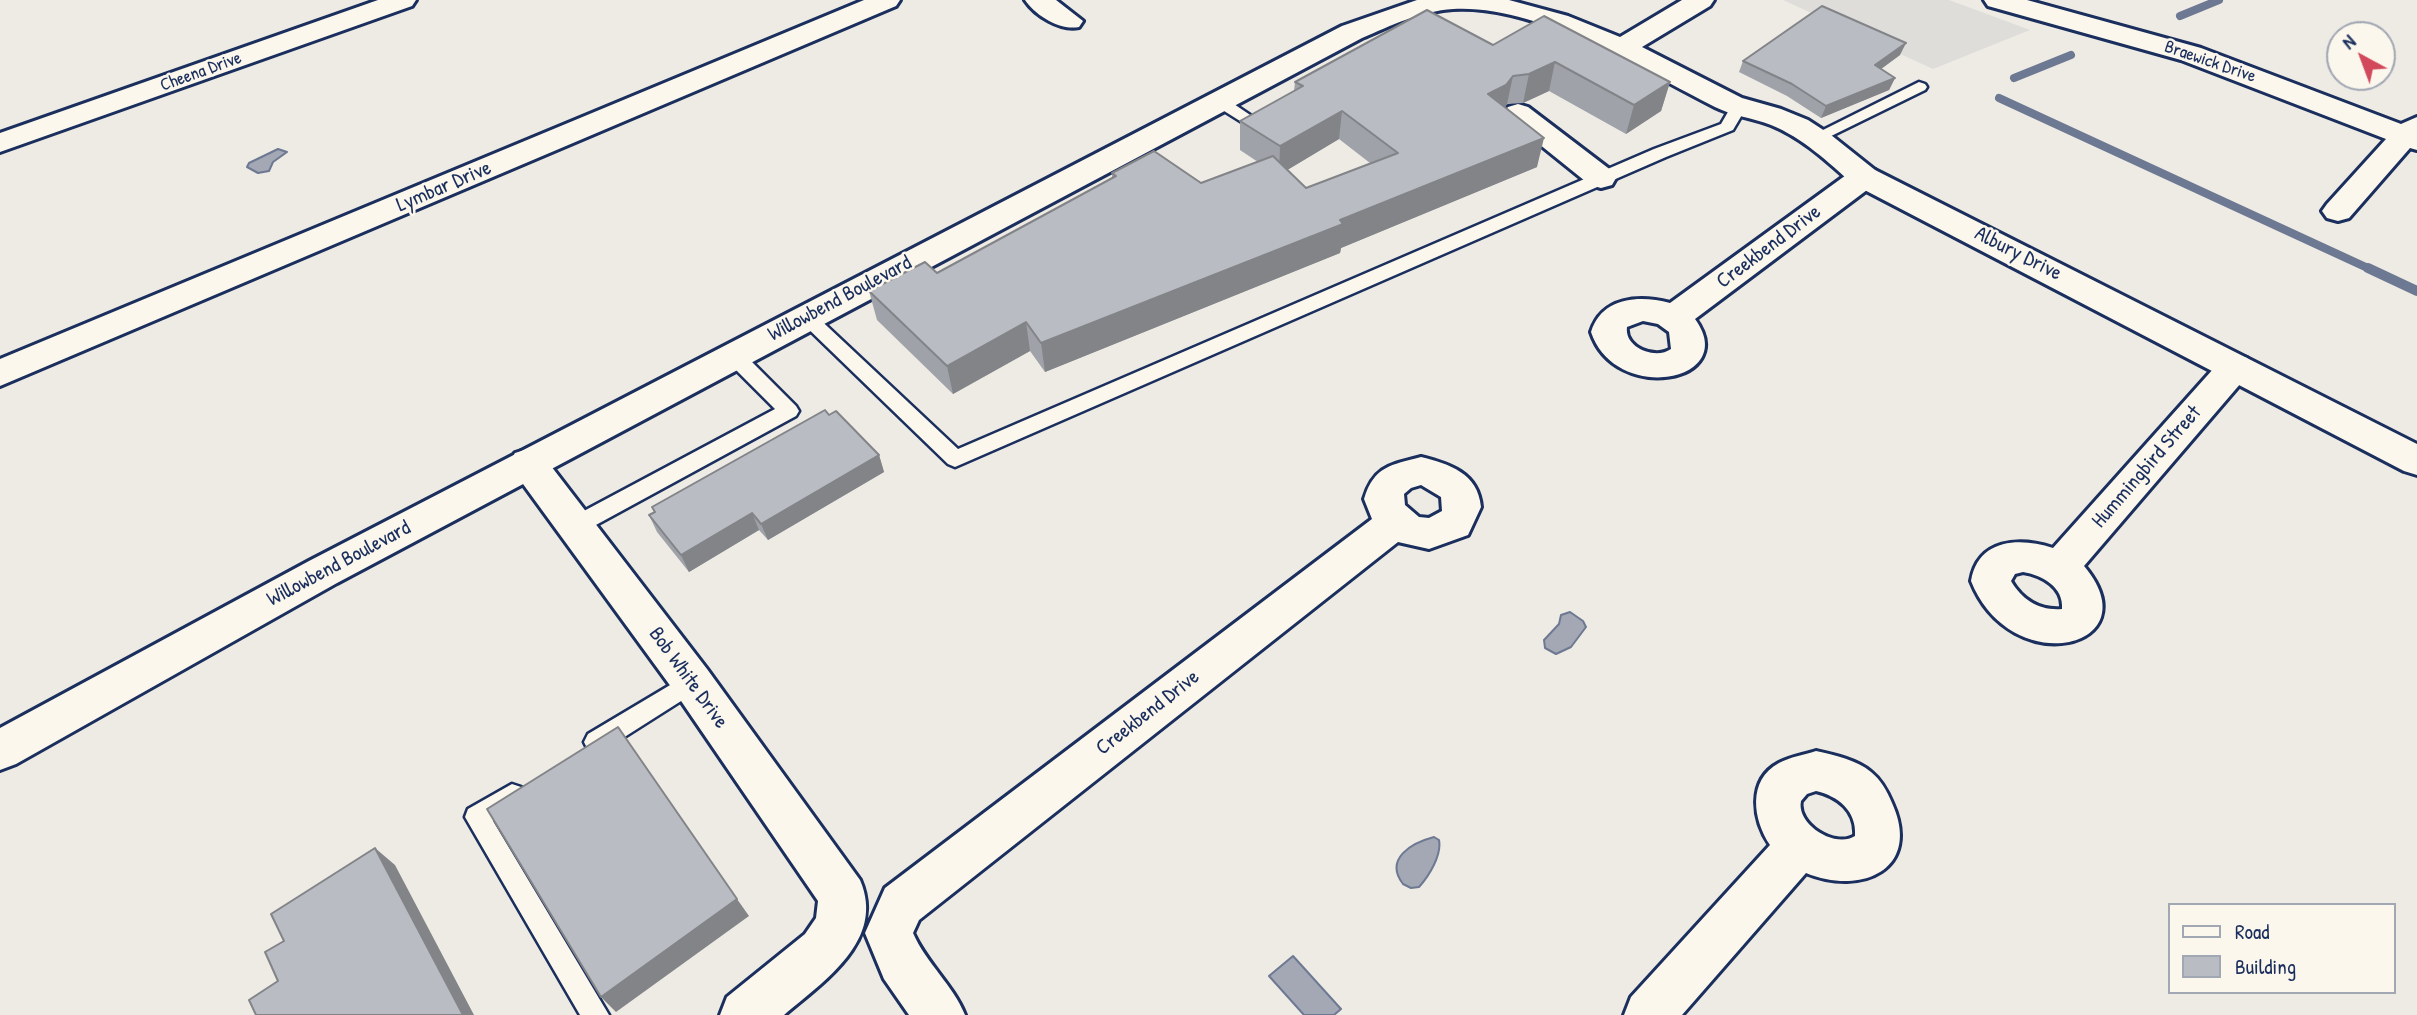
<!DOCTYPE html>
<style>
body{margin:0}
#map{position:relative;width:2417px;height:1015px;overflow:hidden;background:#eeebe4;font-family:"Patrick Hand",sans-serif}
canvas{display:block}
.legend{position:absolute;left:2168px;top:903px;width:228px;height:91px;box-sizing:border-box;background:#fbf7ec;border:2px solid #a1a7b3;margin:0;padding:9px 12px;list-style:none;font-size:21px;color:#1b2f5e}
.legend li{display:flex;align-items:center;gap:14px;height:35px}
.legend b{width:35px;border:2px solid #a1a7b3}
.north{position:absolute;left:2326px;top:21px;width:70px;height:70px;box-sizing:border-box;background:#fbf7ec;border:2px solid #a1a7b3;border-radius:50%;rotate:319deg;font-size:19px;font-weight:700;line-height:28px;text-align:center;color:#1b2f5e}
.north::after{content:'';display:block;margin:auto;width:24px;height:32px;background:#d1495b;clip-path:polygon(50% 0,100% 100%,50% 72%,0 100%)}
</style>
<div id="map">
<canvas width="2417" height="1015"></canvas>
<ul class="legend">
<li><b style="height:9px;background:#fbf7ec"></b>Road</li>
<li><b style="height:19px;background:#b9bcc3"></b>Building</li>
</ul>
<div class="north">N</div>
</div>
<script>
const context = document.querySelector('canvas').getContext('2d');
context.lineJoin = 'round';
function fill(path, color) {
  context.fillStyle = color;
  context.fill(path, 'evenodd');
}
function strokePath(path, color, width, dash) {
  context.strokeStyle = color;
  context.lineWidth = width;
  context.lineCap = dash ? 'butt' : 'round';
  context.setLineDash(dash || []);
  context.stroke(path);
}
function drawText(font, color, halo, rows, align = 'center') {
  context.font = font + ' "Patrick Hand",sans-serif';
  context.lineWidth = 5;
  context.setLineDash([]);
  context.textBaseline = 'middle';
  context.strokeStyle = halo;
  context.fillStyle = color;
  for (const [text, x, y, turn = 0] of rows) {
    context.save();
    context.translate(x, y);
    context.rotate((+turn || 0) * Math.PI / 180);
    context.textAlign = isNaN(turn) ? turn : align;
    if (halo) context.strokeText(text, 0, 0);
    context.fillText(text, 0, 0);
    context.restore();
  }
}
fill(new Path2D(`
 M1783 0H1949L2030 30 1933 69Z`), '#deddda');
const water = new Path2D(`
 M278 149 287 152 273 162 269 171 258 173 247 167 249 163Z
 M1570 612 1583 621 1586 627 1571 647 1556 654 1545 648 1544 640 1559 624 1561 615Z
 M1434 837 1439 840C1442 855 1429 876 1419 887L1411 888 1403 884C1384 859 1411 843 1434 837Z
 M1293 956 1341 1009 1334 1015H1304L1269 976Z`);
fill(water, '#a3a8b4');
strokePath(water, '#6d7892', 2);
strokePath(new Path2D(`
 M2180 16 2219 0
 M2014 78 2071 55
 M1999 98 2372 270`), '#6d7892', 8);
strokePath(new Path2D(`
 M2368 268 2417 291`), '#6d7892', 10);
const lane = new Path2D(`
 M1919 82 1925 84 1927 87 1925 90 1823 140 1817 142 1809 137Z
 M1219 96 1225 98 1262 123 1260 126H1248L1213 104 1211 101Z
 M1738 103 1746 108 1733 130 1666 157 955 467 948 464 796 317 798 312H812L958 449 1654 149 1721 124 1732 105Z
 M733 348 740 350 796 406 799 411 796 416 583 532 575 534 567 532 564 526 567 520 775 409 726 360 723 355 726 350Z
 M692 672 700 675 704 682 700 689 604 750 596 753 588 750 584 742 588 734Z
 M512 784 521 787 524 795 521 803 493 821 609 1015H580L465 817 468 809Z`);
const street = new Path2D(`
 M378 0H416L412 6 0 152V133Z
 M864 0H900L896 6 0 386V359Z
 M1025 0H1056L1083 21 1079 27C1060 31 1035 15 1025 0Z
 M1984 0H2027L2201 48 2401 124 2417 117V150L2410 148 2349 218 2338 221 2327 218 2322 211 2327 204 2386 139 2181 60 1988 6Z
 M1518 104 1528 107 1612 171 1616 178 1612 185 1601 188 1590 185 1508 119 1503 113 1508 107Z
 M1864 167 1875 170 1879 177 1875 184 1695 319C1741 382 1615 405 1591 332 1602 297 1639 295 1670 303L1853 170ZM1643 321 1658 324 1669 332 1671 349C1656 360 1624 348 1627 327Z
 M2235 354 2247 358 2253 367 2247 376 2084 566C2153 648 2011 682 1971 581 1978 539 2019 537 2053 548L2223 358ZM2023 572C2042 575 2064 587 2062 609 2040 611 2022 600 2011 581L2015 574Z
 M528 449 541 453 707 669 860 880C886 940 824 981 784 1015H720L727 997 805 934 816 918 818 901 677 695 515 473 509 463 515 453Z
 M1421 457C1449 464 1478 473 1481 507L1468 535 1429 549 1398 542 919 920 913 933C926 963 953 985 965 1015H909L884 979 865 933 885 888 1372 519 1364 499C1374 466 1391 465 1421 457ZM1421 485 1441 497 1442 511 1429 518 1419 517 1405 505 1404 494 1411 488Z
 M1816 751C1834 755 1857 760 1871 772 1881 780 1887 791 1892 803 1922 869 1862 896 1806 873L1682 1015H1624L1631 997 1770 845C1753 820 1747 780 1779 763 1790 757 1804 755 1816 751ZM1816 791C1838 796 1857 811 1855 836 1835 849 1796 824 1801 801L1807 794Z`);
const secondary = new Path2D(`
 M1417 0H1509L1568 16 1620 37 1682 0H1714L1710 6 1642 47 1742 98 1781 109 1808 120 1831 135 1875 170 2417 444V475L2404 471 1853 184C1828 162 1803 138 1771 125 1753 118 1733 116 1715 107 1642 70 1537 4 1453 9 1421 11 1390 26 1362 38L337 583 16 764 0 770V728L309 561 1342 26Z`);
strokePath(lane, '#1b2f5e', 5);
strokePath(street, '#1b2f5e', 6);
strokePath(secondary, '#1b2f5e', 6);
fill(lane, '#fbf7ec');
fill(street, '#fbf7ec');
fill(secondary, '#fbf7ec');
fill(new Path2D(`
 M1493 45 1670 82 1661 111 1626 134 1549 91 1523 103 1507 104 1505 107 1537 167 1341 248 1340 253 1045 372 1030 351 953 394 877 320 869 291 937 273 1112 178V173L1201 183 1258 162 1240 150V121L1294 91 1295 82ZM1339 139 1370 163 1306 188 1287 170Z
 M1900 55 1881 69 1895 78 1889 90 1821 118 1787 96 1739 72 1743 61Z
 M829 415 879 455 884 472 768 540 759 530 689 572 657 532 649 515 654 512 652 507Z`), '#9fa2a8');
fill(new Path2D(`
 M1906 43 1900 55 1870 77 1875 65Z
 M1555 62 1549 91 1523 103 1529 74Z
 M1513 76 1507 104 1501 114 1488 94Z
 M1895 78 1889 90 1821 118 1826 106Z
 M1670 82 1661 111 1626 134 1634 105Z
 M1342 111 1339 139 1279 175 1280 146Z
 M1544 138 1537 167 1341 248 1340 253 1045 372 1041 343 1340 220Z
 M1026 322 1030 351 953 394 947 366Z
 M879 455 884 472 768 540 761 524Z
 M752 513 759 530 689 572 681 555Z
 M375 848 395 865 474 1015H463Z
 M737 899 749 916 616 1012 601 997Z`), '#828488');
const building = new Path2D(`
 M1822 6 1906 43 1875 65 1895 78 1826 106 1792 84 1743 61Z
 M1427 10 1493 45 1544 16 1670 82 1634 105 1555 62 1529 74 1513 76 1506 85 1488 94 1544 138 1340 220 1343 224 1041 343 1026 322 947 366 869 291 925 262 937 273 1116 176 1112 173 1154 151 1201 183 1273 156 1306 188 1398 153 1342 111 1280 146 1240 121 1303 86 1295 82Z
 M825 410 829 415 836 411 879 455 761 524 752 513 681 555 649 515 655 512 652 507Z
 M618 727 737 899 601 997 487 809Z
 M375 848 463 1015H256L249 1000 278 981 265 952 284 941 271 914Z`);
fill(building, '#b9bcc3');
strokePath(building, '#828488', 2);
drawText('18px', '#1b2f5e', '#fbf7ec', [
 ["Braewick Drive",2210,62,19],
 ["Cheena Drive",201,72,-20]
]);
drawText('21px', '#1b2f5e', '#fbf7ec', [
 ["Lymbar Drive",444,187,-23],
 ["Creekbend Drive",1769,247,-37],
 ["Albury Drive",2018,254,27],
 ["Willowbend Boulevard",840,299,-28],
 ["Hummingbird Street",2147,467,-49],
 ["Willowbend Boulevard",339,564,-28],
 ["Bob White Drive",688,678,54],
 ["Creekbend Drive",1148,713,-38]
]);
</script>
